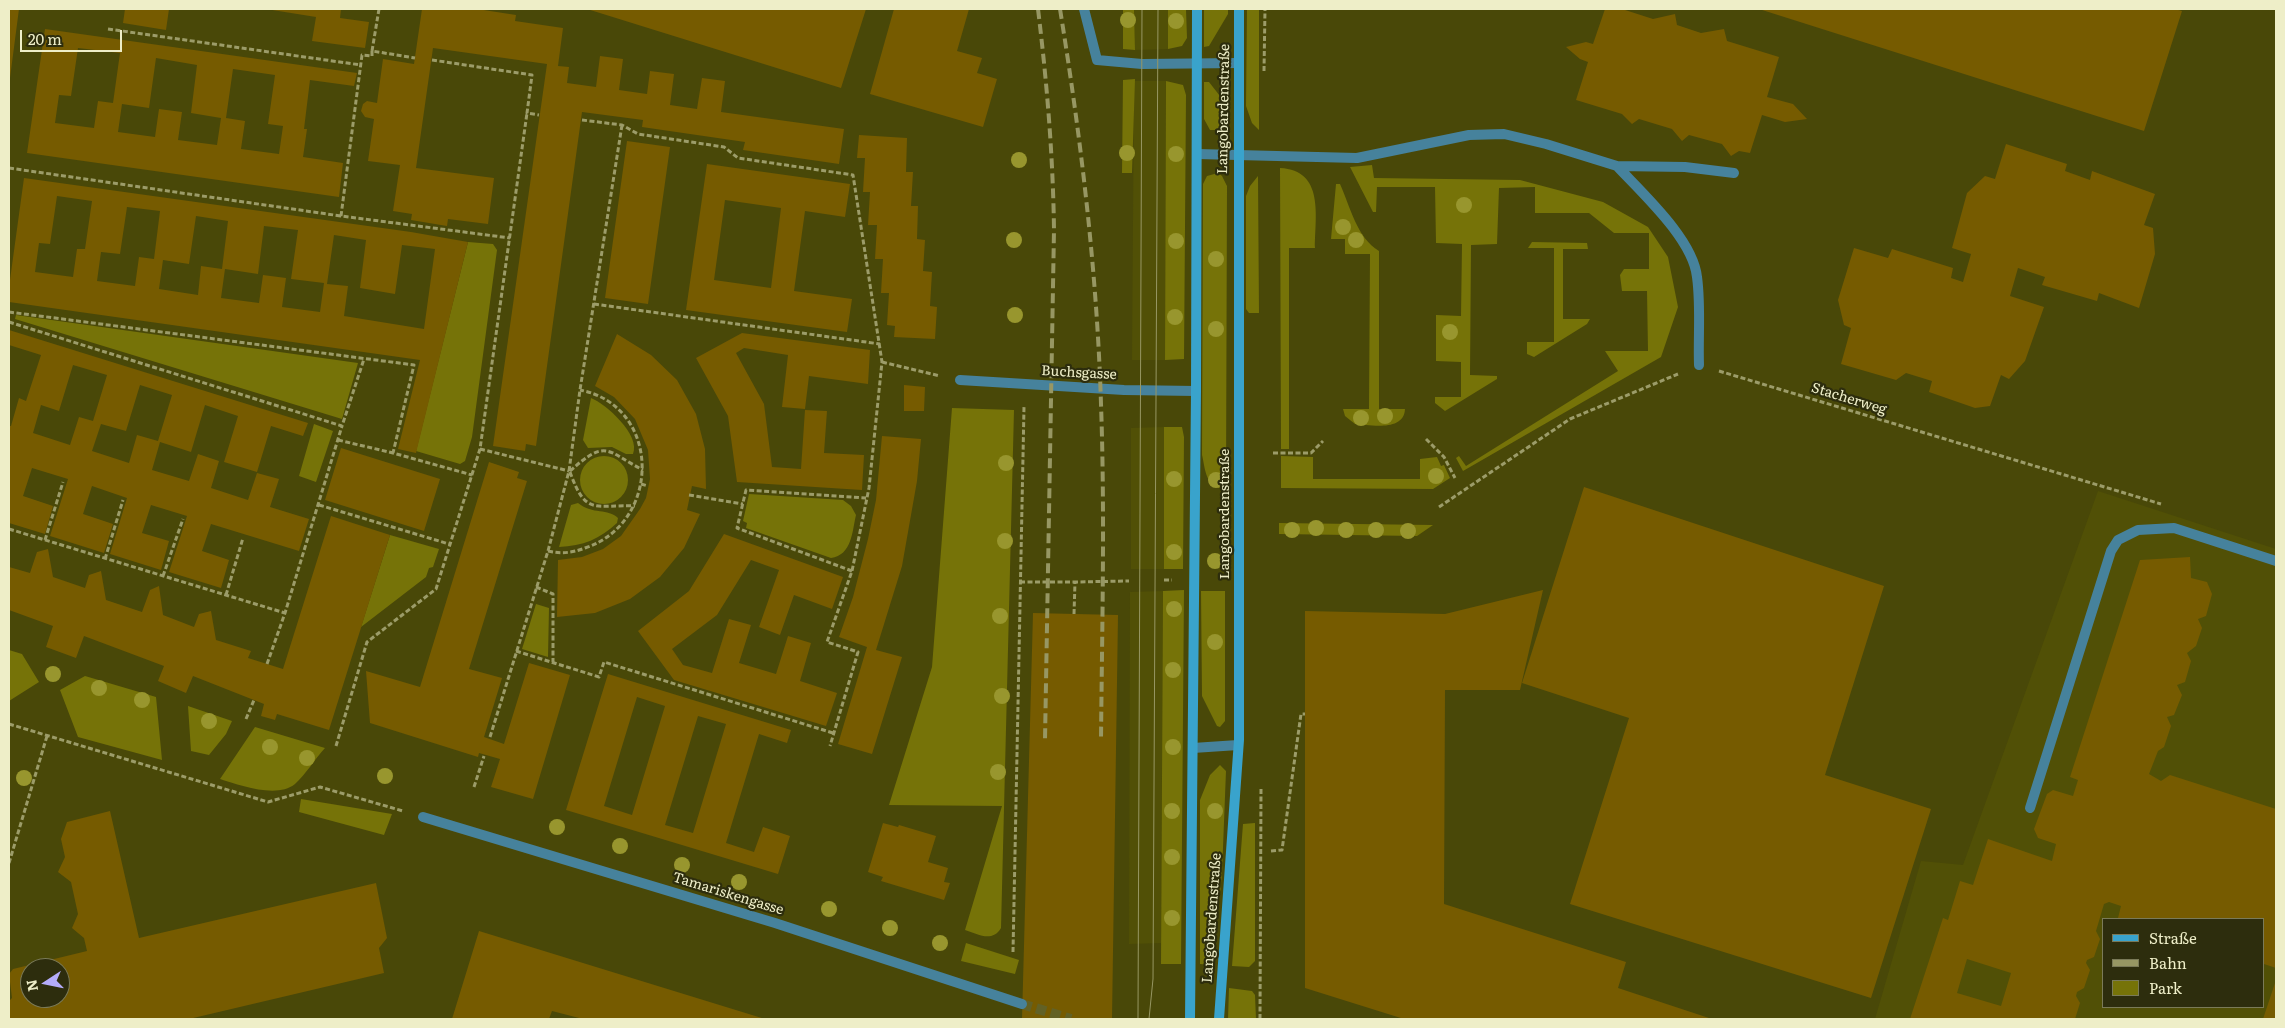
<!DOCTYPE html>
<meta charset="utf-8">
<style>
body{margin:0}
#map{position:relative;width:2285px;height:1028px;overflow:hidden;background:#494808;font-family:Literata,serif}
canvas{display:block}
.frame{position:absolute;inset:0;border:10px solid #eeeec8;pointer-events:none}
.legend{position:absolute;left:2102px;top:918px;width:162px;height:90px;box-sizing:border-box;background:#2d2d0d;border:1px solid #7a7a58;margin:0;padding:6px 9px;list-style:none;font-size:15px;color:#eeeec8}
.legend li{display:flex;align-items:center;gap:10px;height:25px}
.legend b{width:25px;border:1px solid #7a7a58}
.north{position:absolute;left:20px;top:958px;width:50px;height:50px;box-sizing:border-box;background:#2d2d0d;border:1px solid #7a7a58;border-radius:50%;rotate:259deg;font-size:14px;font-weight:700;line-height:20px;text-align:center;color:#eeeec8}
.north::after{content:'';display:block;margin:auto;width:18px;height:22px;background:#b4acf9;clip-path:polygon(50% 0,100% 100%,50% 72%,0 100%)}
.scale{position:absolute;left:20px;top:30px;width:102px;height:22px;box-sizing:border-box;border:2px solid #eeeec8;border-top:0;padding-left:6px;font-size:15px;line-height:18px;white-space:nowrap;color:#eeeec8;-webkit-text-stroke:4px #2d2d0d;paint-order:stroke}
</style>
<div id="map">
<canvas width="2285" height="1028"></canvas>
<div class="frame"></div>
<ul class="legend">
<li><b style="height:6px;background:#39a3cc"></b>Straße</li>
<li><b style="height:6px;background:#979763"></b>Bahn</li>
<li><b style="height:14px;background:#767308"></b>Park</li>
</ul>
<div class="north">N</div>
<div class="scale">20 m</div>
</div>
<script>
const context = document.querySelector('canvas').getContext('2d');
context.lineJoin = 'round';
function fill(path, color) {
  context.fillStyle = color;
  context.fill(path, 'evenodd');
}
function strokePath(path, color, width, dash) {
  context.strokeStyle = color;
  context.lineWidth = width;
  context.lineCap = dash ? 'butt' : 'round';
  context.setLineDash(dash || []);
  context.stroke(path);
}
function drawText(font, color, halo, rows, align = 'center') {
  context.font = font + ' Literata,serif';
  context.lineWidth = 4.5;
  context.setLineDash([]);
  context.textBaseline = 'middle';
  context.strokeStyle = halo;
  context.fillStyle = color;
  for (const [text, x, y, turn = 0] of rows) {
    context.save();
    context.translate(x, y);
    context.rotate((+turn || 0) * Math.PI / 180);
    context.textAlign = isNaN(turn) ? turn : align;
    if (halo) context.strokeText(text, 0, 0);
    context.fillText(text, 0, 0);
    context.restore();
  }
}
fill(new Path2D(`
 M1134 9H1168V49L1135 50Z
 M1134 81H1166L1165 360H1132Z
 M1164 427V569H1131V428Z
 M2098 491 2276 549V1019H1875L1921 861 1963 865ZM2104 919H2264V1007H2104Z
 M1163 591 1161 943 1129 944 1130 592Z`), '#515006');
fill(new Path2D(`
 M1123 9H1134L1135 50 1123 49Z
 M1168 9H1186L1187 38 1182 46 1168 49Z
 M1204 9H1228V14L1209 46 1204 47Z
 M1247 9H1259V130L1252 123 1246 106Z
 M1135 79 1132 173H1122L1123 80Z
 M1166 81 1183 85 1186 95 1184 359 1165 360Z
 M1204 82H1209L1227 105V121L1219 130H1210L1204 119Z
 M1372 165 1374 178 1520 180 1603 202 1648 227 1668 257 1678 307 1661 357 1463 471 1456 458 1459 456 1466 466 1618 371 1605 351H1648L1647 291H1622L1620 275 1624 269H1649V233H1614L1589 213H1535V187L1499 188 1497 244 1471 245 1470 375 1497 376V379L1445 411 1435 403V397H1461V362L1436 361V315L1461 316 1462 244 1436 243 1435 187H1377L1376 212H1373L1350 167Z
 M1280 168C1325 170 1315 217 1315 248H1289V449H1281Z
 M1218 173 1222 176 1227 186 1226 485 1219 488C1205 484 1205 467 1202 455L1203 184 1207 176Z
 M1258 176 1259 313H1249L1246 309V196L1250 186Z
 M1336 184H1340C1350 206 1357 238 1379 251V409H1405C1404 432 1370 425 1355 424L1345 416 1343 409H1369L1370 254H1345V239H1331Z
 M468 242 493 244 497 250 472 437 465 461 460 464 416 451Z
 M1532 242 1587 243 1588 249H1563V319H1590L1587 324 1534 357 1527 354V342H1554V248H1528Z
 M16 315 358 363 342 419 15 319Z
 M591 398C606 404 641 435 633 454H626L612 447 588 448 583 440Z
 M952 408 1014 410 1001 928C992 943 978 934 965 930L1002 806 889 805 932 667Z
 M314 424 333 431 316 482 299 476Z
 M1164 427H1182L1184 437 1183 569H1164Z
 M580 480a24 24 0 1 1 48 0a24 24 0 1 1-48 0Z
 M1281 456 1313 457V479H1420V459L1437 457 1441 466 1444 465 1450 478 1433 489 1281 488Z
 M749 494 843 500 851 506 856 515C852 532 852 555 831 558L746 528 747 523 743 521Z
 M578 503C593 515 608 508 618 518L617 523C600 539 583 546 559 547L571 505Z
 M1279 523 1433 525 1417 536 1279 534Z
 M390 535 439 549 433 567 429 568 426 577 361 627Z
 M1184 590 1181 964H1161L1163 591Z
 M1201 591H1225V721L1220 727 1217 726 1202 696Z
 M536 604 549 608 548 657 522 649Z
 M9 650 22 654 39 682 9 701Z
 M85 676 156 697 162 760 78 737 60 690Z
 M188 706 232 721 226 734 209 755 191 751Z
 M255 727 325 748C315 759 306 774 295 784 277 799 239 785 220 779Z
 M1220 765 1226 771 1222 873 1213 965 1200 964V800L1210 775Z
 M301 799 392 814 384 835 299 812Z
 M1255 823V961L1249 967 1232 966 1243 824Z
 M966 943 1019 960 1015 974 961 961Z
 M1229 988 1252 991 1255 995 1256 1019H1228Z`), '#767308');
fill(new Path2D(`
 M9 9H19L10 78H9Z
 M125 9H169L166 30 123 23Z
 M266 9H341L340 18 369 22 365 48 312 41 316 17Z
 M422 9H477L516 15 515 21 563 28 558 66 569 67 567 83 596 87 600 56 623 59 619 90 647 94 650 71 674 74 670 105 697 109 702 78 725 81 721 112 844 129 839 164 743 150 745 142 642 127 643 120 582 112 536 446 526 444 525 451 493 446 547 64 433 48 416 168 494 178 488 224 448 219 447 226 411 220 412 214 393 211 400 165 368 161 374 119 365 117 361 111 363 104 367 101 377 103 383 59 414 64Z
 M587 9H866L841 88Z
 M894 9H969L957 51 982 58 977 73 997 79 983 127 870 94Z
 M1605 9H1622L1653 19 1675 14 1677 25 1701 33 1724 29 1727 41 1779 57 1767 97 1793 104 1807 119 1785 122 1762 115 1750 153 1739 151 1731 156 1722 144 1689 135 1682 141 1672 129 1639 119 1632 124 1622 114 1576 100 1588 62 1580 59 1566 47 1586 42 1593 44Z
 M1759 9H2175L2182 11 2144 131Z
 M45 29 357 73 354 86 310 80 304 129H307L303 157 343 163 339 197 27 153ZM78 48 120 53 113 103 98 101 94 128 55 123 59 95 71 96ZM156 58 197 65 191 113 221 118 217 145 178 140 182 112 159 109 155 137 118 132 122 104 149 108ZM233 69 275 75 268 124 283 126 279 154 241 149 245 121 226 118Z
 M859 135 907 138 906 172H913L911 206H918L917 239 925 240 923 271 932 272 930 306 937 307 935 339 894 337 895 326 887 325 889 293H881L883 259H875L877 225H868L870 192H863L865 158H857Z
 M627 141 670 147 648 304 605 298Z
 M2006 144 2067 164 2065 171 2090 180 2092 171 2155 194 2144 225 2153 228 2155 254 2139 308 2099 293 2097 301 2042 285 2045 277 2018 268 2010 296 2044 307 2025 361 2009 379 2001 375 1990 406 1975 408 1929 392 1932 381 1906 373 1896 380 1841 364 1851 328 1844 325 1838 300 1854 248 1888 258 1892 249 1953 268 1951 278 1963 282 1971 254 1952 248 1967 193 1985 176 1995 179Z
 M707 164 850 184 845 217 805 211 794 291 852 299 847 332 686 310ZM725 200 781 208 771 288 714 280Z
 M24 178 411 232 468 242 416 453 398 449 420 360 9 302V287ZM57 196 92 201 85 249H77L73 277 35 272 39 243 50 244ZM127 207 160 211 154 259 139 257 135 286 97 281 101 252 120 254ZM196 216 228 221 222 269 201 266 198 295 159 289 163 260 189 264ZM264 226 298 230 291 279 324 283 320 312 282 307 286 278 263 275 259 303 221 298 225 269 258 274ZM334 235 366 240 360 288 395 294 402 245 435 249 424 329 344 316 348 286 327 284Z
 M9 330 308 423 303 436 271 426 257 472 224 462 238 416 205 405 191 452 160 442 152 470 189 481 198 454 219 461 211 488 248 500 257 473 279 479 270 507 309 519 299 551 211 524 202 551 229 560 221 588 169 572 187 516 151 505 142 533 169 541 161 570 110 554 127 498 92 486 83 514 113 524 104 553 50 536 68 479 32 468 23 496 53 506 45 534 9 523V426H11L19 398 26 401 41 355 9 345ZM73 365 107 375 93 421 79 417 70 445 33 433 41 405 59 411ZM140 385 172 395 158 441 137 435 129 463 92 451 101 424 126 431Z
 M742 333 870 350 868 384 809 376 805 409 782 407 788 355 744 348 736 353 764 404 772 467 801 469 805 410 827 411 824 453 864 455 862 490 737 482 728 416 696 358Z
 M617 334 651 355 677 380 696 414 705 449 706 489 692 486 687 510 700 514 684 548 660 577 630 599 595 613 557 617 558 560 582 557 603 549 621 536 640 509 646 498 650 479 648 450 635 419 614 397 595 386Z
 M904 385 925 387 924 411H904Z
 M882 436 921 439 917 481 902 566 876 650 902 657 872 754 838 744 867 647 839 637 853 597 868 539 876 500Z
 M341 448 440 479 424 531 325 500Z
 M489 462 519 472 517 478 527 481 469 669 502 678 484 737 504 744 529 663 570 675 533 799 491 787 500 759 479 753 478 757 370 723 366 671 420 687Z
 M1584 487 1884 586 1825 775 1931 809 1871 998 1570 904 1629 718 1522 683Z
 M331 516 390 535 329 730 277 714 275 720 261 716 264 704 193 676 186 693 158 681 164 666 84 636 76 658 46 647 53 626 9 610V567L30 573 37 552 48 549 53 577 85 588 89 575 101 571 106 600 142 612 150 590 159 586 163 615 194 627 199 614 211 611 216 640 251 651 248 658 283 669Z
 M724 534 843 577 832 609 794 595 780 635 759 627 779 570 751 560 717 615 672 649 683 665 712 673 729 619 751 625 739 663 776 674 788 636 811 643 800 681 837 693 826 726 674 680 638 631 689 591Z
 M2190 557 2191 578 2207 582 2212 594 2206 616 2198 619 2202 628 2196 646 2187 653 2191 661 2185 682 2177 685 2182 695 2174 715 2167 717 2171 726 2164 747 2158 751 2149 774 2161 781 2170 775 2276 809V968L2264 964V919H2122L2118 918 2121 906 2109 902 2104 904 2096 931 2100 939 2094 957 2087 960 2086 963 2090 970 2084 988 2077 992 2076 996 2080 1003 2075 1019H1910L1943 918 1948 920 1960 881 1973 885 1988 839 2052 861 2056 844 2038 838 2034 829 2047 794 2053 790 2073 796 2078 780 2070 777 2140 560ZM1967 959 2011 973 2001 1006 1957 993Z
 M1543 590 1520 690H1445L1444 904 1626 962 1618 988 1712 1019H1404L1305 988V611L1445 614Z
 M1033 613 1118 615 1112 1019H1022Z
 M608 674 791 730 787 743 759 734 726 843 754 852 763 827 790 836 778 874 566 810ZM637 697 665 706 632 815 604 806ZM698 716 726 724 693 833 665 825Z
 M110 811 139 938 376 883 387 938 379 948 384 973 189 1019H9V1001L12 998 9 974 13 969 87 951 84 938 72 928 78 914 71 882 58 872 65 857 61 839 67 822ZM30 968H60V998H30Z
 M883 823 898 827 899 825 936 836 928 862 948 868 944 882 950 883 944 900 881 881 883 877 868 872Z
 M479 931 765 1019H583L552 1011 549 1019H452Z
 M2276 980V1019H2263Z`), '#765b00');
strokePath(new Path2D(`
 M1022 1004 1071 1019`), '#626125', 10, [10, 5]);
strokePath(new Path2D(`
 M379 9 372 51 415 58
 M108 29 361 65
 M372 51V56L362 55 341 216 510 238
 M432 60 532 75 527 113 539 115
 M1264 71 1265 9
 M582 120 622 125 638 134 724 147 738 158 853 175 882 362 869 488 852 571 827 642 858 652 830 746
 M9 168 341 216
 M594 304 880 344
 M9 312 414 365 393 453 472 475
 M9 322 342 426 364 359
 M882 362 940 376
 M1719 371 2161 504
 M1426 439 1444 457 1455 478
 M338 440 393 453
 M480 449 569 471
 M1273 453H1311L1323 441
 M570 471C607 438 606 451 643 470
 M570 472C586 517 595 504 635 506
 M641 484 648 486
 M689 495 743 504
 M319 505 449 544
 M1439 507 1570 419 1678 374
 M9 529 285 613
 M45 540 63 482
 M548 551C561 554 572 553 585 548 662 523 662 406 580 390
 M105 559 123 500
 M852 571 737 528 746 490 866 498
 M163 576 183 519
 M1164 580H1172
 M1020 582H1075
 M536 587 553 594V662
 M226 595 243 538
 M1074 614 1075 582 1129 581
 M516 651 599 677 604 662 833 733
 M267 664 285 613 342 426
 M246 719 254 700
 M9 724 268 802 320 787 403 811
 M490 737 548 551 569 471 580 390 622 125
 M336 746 367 642 436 589 480 449 527 113
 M474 787 484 756
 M1271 851 1282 850 1301 714H1305
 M9 863 47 736
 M1013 952 1024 407
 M1260 1019 1261 789`), '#9c9c69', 3, [5, 2.5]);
strokePath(new Path2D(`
 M1084 9 1097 60 1142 64 1239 63
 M1197 154 1357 158 1469 135 1504 134 1546 144 1617 166 1685 167 1734 173
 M1617 166C1642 193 1693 239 1697 277 1701 306 1698 336 1699 365
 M1193 748 1238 745
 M2030 808 2111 551 2118 540 2138 530 2174 528 2276 561`), '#46829c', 10);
strokePath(new Path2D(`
 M960 380 1124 390 1196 391
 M423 817 775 923 1022 1004`), '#46829c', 10);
strokePath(new Path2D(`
 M1190 1019 1196 391 1197 9
 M1219 1019 1239 740V9`), '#39a3cc', 10);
strokePath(new Path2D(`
 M1138 1019 1142 9
 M1149 1019 1153 979 1158 9`), '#979763', 1);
strokePath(new Path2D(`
 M1038 9C1047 83 1053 156 1054 230L1045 740
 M1060 9C1081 139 1097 272 1101 404 1105 516 1102 629 1101 741`), '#979763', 4, [10, 5]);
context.fillStyle = '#98962e';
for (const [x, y] of [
 [1128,20],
 [1176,21],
 [1127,153],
 [1176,154],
 [1019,160],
 [1464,205],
 [1343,227],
 [1014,240],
 [1356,240],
 [1176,241],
 [1216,259],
 [1015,315],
 [1175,317],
 [1216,329],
 [1450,332],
 [1385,416],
 [1361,418],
 [1006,463],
 [1436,476],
 [1174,479],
 [1216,480],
 [1316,528],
 [1292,530],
 [1346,530],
 [1376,530],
 [1408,531],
 [1005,541],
 [1174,552],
 [1215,561],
 [1174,609],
 [1000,616],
 [1215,642],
 [1173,670],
 [53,674],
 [99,688],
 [1002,696],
 [142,700],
 [209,721],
 [270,747],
 [1173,747],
 [307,758],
 [998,772],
 [385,776],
 [24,778],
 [1172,811],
 [1215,811],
 [557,827],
 [620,846],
 [1172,857],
 [682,865],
 [739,882],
 [829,909],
 [1172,918],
 [890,928],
 [940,943]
]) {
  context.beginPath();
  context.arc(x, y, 8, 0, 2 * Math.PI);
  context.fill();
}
drawText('14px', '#eeeec8', '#2d2d0d', [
 ["Langobardenstraße",1224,109,-89],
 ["Buchsgasse",1079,373,3],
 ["Stacherweg",1849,399,17],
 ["Langobardenstraße",1225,514,-90],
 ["Tamariskengasse",728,894,17],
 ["Langobardenstraße",1212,918,-86]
]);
</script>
